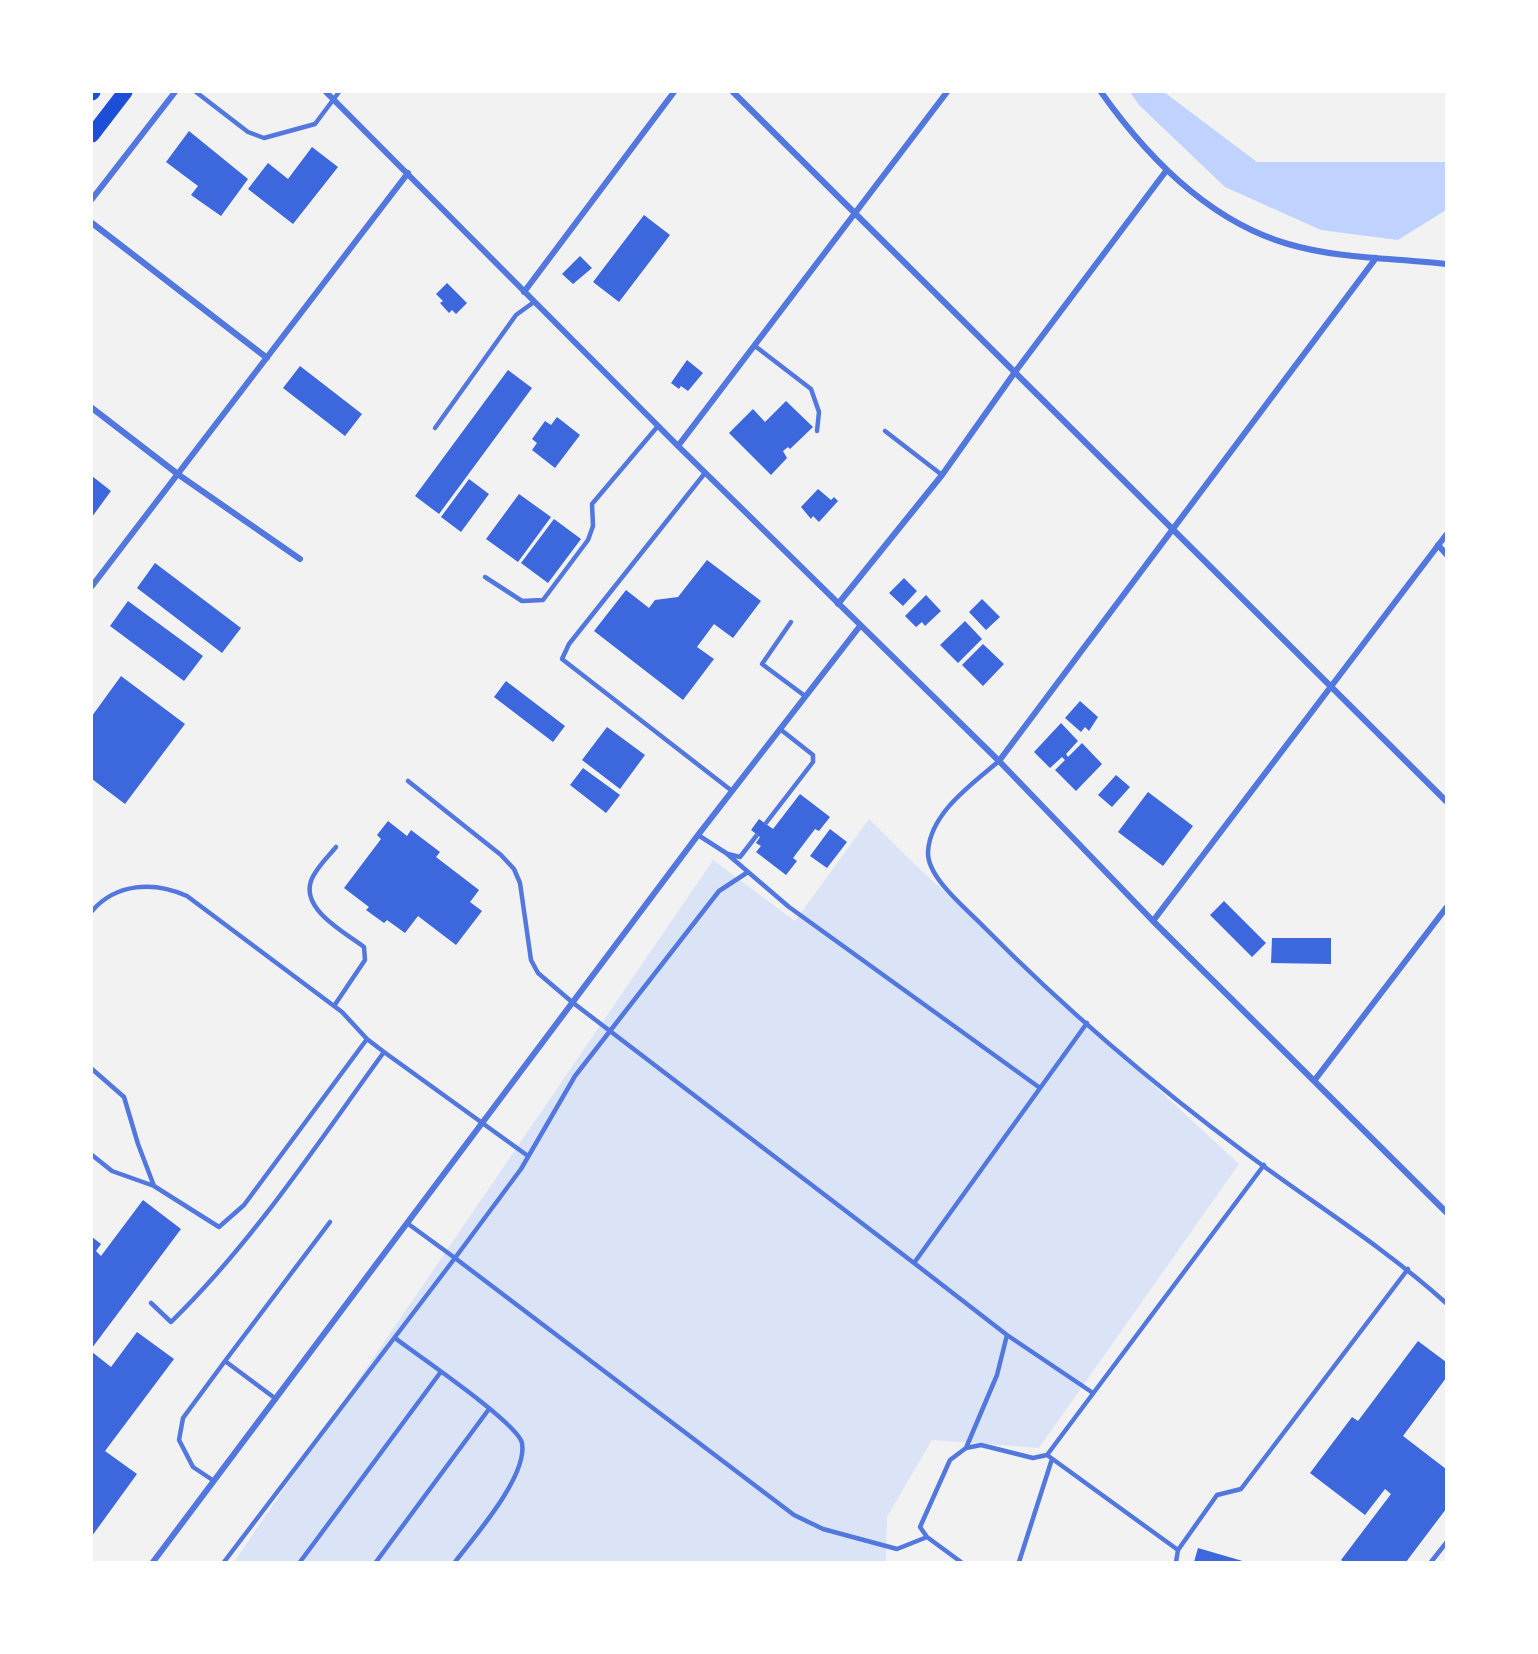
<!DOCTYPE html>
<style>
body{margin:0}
#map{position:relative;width:1538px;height:1654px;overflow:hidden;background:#f2f2f2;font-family:Ubuntu,sans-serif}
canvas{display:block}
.frame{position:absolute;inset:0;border:93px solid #fff;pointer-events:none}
</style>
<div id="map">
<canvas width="1538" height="1654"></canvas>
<div class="frame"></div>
</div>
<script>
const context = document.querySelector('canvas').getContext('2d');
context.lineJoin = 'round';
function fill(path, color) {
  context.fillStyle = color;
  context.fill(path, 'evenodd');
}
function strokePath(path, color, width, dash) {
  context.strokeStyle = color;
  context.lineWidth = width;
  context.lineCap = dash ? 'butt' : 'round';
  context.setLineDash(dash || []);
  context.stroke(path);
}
fill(new Path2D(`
 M869 819 909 859 1239 1164 1039 1448 932 1440 887 1517 886 1562H234L713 860 795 921Z`), '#dbe4f7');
fill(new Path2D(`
 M1130 92H1164L1257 162H1446V210L1398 240 1321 230 1225 187 1139 105Z`), '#bfd3fe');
fill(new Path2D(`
 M189 131 248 179 221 216 191 195 198 186 166 162Z
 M312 147 338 167 293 224 248 189 268 163 288 179Z
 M644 215 670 235 619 302 593 282Z
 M580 256 592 268 573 284 562 274Z
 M447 283 467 303 456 314 452 310 449 313 440 303 443 301 436 294Z
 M687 360 703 373 688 391 681 386 679 389 671 383Z
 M300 366 362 414 345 436 283 388Z
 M508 370 532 388 439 514 415 496Z
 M786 401 813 427 790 449 788 447 783 451 787 458 771 475 729 433 753 409 765 422Z
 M557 417 580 435 555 468 532 450 537 443 532 439 545 421 551 425Z
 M92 476 111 491 92 517Z
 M469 479 489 494 461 532 441 517Z
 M818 489 831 500 834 497 838 501 819 522 813 516 811 519 801 507Z
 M519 494 551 517 518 562 486 539Z
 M554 519 581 539 548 583 521 563Z
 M707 560 761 601 733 638 714 624 697 647 714 659 683 700 594 631 626 590 649 608 655 600 678 597Z
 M155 563 241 628 222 653 137 588Z
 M904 578 917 591 903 606 889 593Z
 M926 595 941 611 925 626 922 622 916 627 905 616Z
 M982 599 1000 617 986 630 969 612Z
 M128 601 203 656 184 681 110 626Z
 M965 621 982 639 958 663 940 645Z
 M983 644 1004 664 983 686 962 665Z
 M121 676 185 724 125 804 92 779V716Z
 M506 681 565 726 553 742 494 697Z
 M1080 701 1098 717 1089 731 1085 727 1081 732 1065 718Z
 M1061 723 1078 741 1066 754 1068 757 1082 743 1102 764 1076 791 1055 770 1065 760 1062 757 1050 768 1034 752Z
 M607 727 645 755 620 789 582 760Z
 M583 768 620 795 606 813 570 785Z
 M1116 775 1130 787 1112 807 1098 795Z
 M1148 792 1193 826 1163 866 1118 832Z
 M800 794 830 817 819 831 815 829 793 858 797 861 786 875 756 852 761 846 756 843 760 837 751 830 759 819 773 829Z
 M388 821 407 836 411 830 440 852 436 857 479 890 470 902 482 911 456 945 418 916 405 933 387 920 384 923 366 910 369 907 344 888 381 839 377 835Z
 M830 829 847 842 827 868 810 856Z
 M1224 901 1266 943 1252 957 1210 915Z
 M1272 938H1331V964L1271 963Z
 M143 1200 181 1229 92 1348V1237L101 1244 96 1251 101 1256Z
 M137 1332 174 1359 105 1451 137 1474 92 1536V1352L111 1367Z
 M1418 1341 1446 1362V1378L1403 1436 1446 1469V1509L1406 1562H1344L1341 1560 1391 1494 1385 1489 1365 1515 1310 1473 1352 1417 1358 1421Z
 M1198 1548 1246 1562H1194Z`), '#3d67dc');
strokePath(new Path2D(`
 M196 92 248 132 264 138 315 124 339 92
 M755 346 811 389 819 412 817 431
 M435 428 516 315 534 302
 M885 431 942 475
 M705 473 569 644 562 659 732 791
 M485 577 522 601 543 600 588 540 593 526 592 504 658 426
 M791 622 762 664 805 696
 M999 761C972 784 930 813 928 852 927 878 967 909 984 927 1065 1009 1154 1085 1247 1154 1314 1204 1384 1247 1446 1303
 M408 781 501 855 514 869 520 883 531 960 538 973 572 1002 914 1263
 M766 823 813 762V755L780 729
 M698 835 726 853 789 907 1040 1088
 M728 854 740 857 757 835
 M92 911C116 883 154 881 187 896L342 1012 367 1039
 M334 1006 365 960 364 947C346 933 301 910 311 881 315 869 328 857 336 847
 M1087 1023 914 1263 1007 1335 1093 1393
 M92 1069 124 1097 138 1144 154 1186 112 1171 92 1155
 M1264 1165 1047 1455 1178 1550 1217 1495 1241 1489 1408 1269
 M154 1186 219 1227 244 1205 367 1039 384 1052
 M407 1223 455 1258 521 1169 575 1076 719 891 748 872
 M151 1303 171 1322C253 1242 317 1144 384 1052L528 1156
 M395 1338C417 1355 518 1423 522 1443 528 1476 474 1537 455 1562
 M276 1399 225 1361 330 1222
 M966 1448 997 1375 1007 1335
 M214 1481 193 1467 179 1440 183 1418 225 1361
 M224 1562 455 1258 794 1515 823 1529 897 1549 927 1537
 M300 1562 440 1373
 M376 1562 489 1409
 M961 1562 927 1537 920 1527 950 1460 966 1448 981 1445 1033 1458 1047 1455
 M1019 1562 1052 1459
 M1176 1562 1178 1550
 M1431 1562 1446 1543`), '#5277de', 4.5);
strokePath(new Path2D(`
 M326 92 678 446 999 761 1153 921 1446 1212
 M733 92 1446 801
 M1101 92C1147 157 1209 221 1288 244 1339 259 1394 258 1446 264
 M92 199 175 92
 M92 223 267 358
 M524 292 674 92
 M92 408 179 475 300 559
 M678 446 947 92
 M1438 545 1446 554
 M92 586 408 173
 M838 604 942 475 1015 372 1166 171
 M999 761 1376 258
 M1153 921 1446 535
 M1314 1081 1446 908
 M153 1562 698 835 860 626`), '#5277de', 6);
strokePath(new Path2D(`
 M92 93 93 92
 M92 135 125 92`), '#1d4ed8', 15);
</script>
